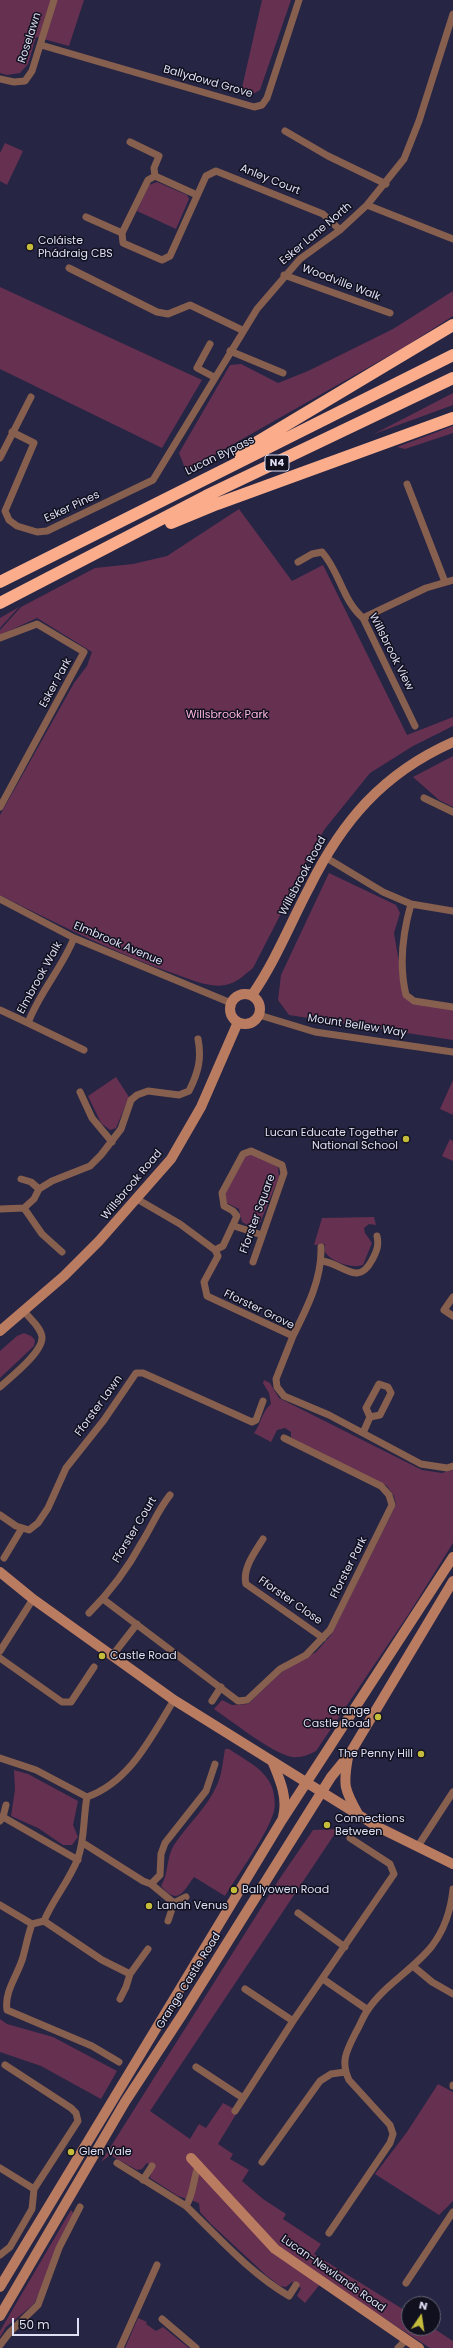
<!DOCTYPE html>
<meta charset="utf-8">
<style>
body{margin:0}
#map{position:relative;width:453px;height:2348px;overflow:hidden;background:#262544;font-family:Poppins,sans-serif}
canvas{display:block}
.north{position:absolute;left:401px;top:2296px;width:40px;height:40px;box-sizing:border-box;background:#10101e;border:1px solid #626374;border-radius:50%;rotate:13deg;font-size:11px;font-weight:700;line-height:16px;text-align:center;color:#dedff4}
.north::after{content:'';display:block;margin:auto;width:14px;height:18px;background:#c6bc3c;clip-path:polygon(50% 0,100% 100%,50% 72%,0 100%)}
.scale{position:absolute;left:12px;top:2318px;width:67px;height:18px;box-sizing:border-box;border:2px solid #dedff4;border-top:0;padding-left:5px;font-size:12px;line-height:14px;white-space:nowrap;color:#dedff4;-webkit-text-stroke:3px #10101e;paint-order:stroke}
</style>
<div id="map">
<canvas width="453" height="2348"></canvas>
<div class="north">N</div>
<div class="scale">50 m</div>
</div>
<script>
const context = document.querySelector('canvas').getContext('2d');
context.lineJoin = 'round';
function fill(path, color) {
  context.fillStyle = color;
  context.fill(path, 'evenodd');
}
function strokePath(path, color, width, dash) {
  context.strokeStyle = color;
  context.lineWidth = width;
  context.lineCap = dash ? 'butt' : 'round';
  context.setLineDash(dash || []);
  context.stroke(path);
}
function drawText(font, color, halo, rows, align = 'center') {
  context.font = font + ' Poppins,sans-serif';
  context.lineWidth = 3;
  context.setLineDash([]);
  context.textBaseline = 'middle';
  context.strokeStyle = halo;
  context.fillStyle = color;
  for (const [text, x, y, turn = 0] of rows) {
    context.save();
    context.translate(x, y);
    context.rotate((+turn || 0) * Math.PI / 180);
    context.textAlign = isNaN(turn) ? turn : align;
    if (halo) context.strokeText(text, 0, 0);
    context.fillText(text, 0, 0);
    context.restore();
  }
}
fill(new Path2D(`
 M0 0H84L69 46 36 37 28 64 20 73 7 75 0 73Z
 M262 0H291L260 90 253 94 241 92Z
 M5 143 23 151 7 185 0 181V153Z
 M157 182 187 195 189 199 176 229 137 211 149 185Z
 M0 287 202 380 162 448 0 369Z
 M453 291V316L406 346 186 471 179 453 230 365 241 364 278 383 308 371 393 329Z
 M453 393V405L374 434Z
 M453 426V433L405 449 397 447Z
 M239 509 292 581 323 565 407 735 453 717V726L413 746 370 773 324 830 253 968C244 975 237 983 225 985 210 988 192 980 178 975 116 954 58 924 0 895V815L74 683 87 666 92 652 37 618 0 635V630L21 607 95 568 133 564 167 556Z
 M19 607 0 628V618Z
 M453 756V807L439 800 413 777Z
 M329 873 396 905 400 913 394 933 405 997 453 1009V1040L289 1015 278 1000 281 975Z
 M116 1077 129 1097 116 1128 110 1130 101 1123 88 1096Z
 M453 1080V1115L440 1109Z
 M450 1139 453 1141V1161L442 1156Z
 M246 1155H255L278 1167 279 1177 260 1223 249 1226 242 1222 239 1209 227 1203 225 1194Z
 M374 1217 376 1225 369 1224 364 1228 365 1233 372 1243 363 1265C352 1269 331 1262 325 1252V1244L314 1245 322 1218Z
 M24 1333 31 1336 35 1340 34 1346 0 1378V1351L17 1336Z
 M264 1380 270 1383 279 1398 422 1470 442 1473 453 1470V1543L410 1612 316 1751C308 1755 301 1758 292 1757 272 1753 233 1722 214 1709L222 1700 232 1705 248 1704 283 1671 316 1652 331 1635 396 1505 394 1496 387 1486 297 1441 291 1437V1432L285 1428 277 1430 271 1442 254 1433C261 1424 262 1411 271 1404L269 1393 263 1383Z
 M225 1749H229C242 1758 261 1767 269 1781 274 1789 276 1802 274 1811 268 1834 238 1874 225 1896L194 1877C183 1892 178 1906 161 1886 169 1873 166 1858 174 1845 188 1824 207 1808 217 1785 222 1775 223 1760 225 1749Z
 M14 1770 28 1774 78 1801 73 1825 78 1837 72 1845H63L38 1828 11 1816 15 1790Z
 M338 1829 150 2111 190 2139 199 2124 206 2128 223 2103 238 2111 218 2144 233 2154 230 2159 249 2170 242 2181 263 2199 286 2214 283 2219 321 2244 314 2254 409 2313V2328H433L453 2341V2348H430L324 2279 305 2303 297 2296 301 2288 292 2282 286 2287 280 2286 267 2276 211 2224 200 2212 199 2203 178 2196 150 2178 153 2167 147 2163 142 2169 137 2170 110 2155 101 2162 278 1881 313 1830Z
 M0 2019 7 2024 53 2037 117 2071 101 2099 41 2066 0 2052Z
 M438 2084 453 2092V2201L439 2215 375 2174 407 2132Z
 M71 2210 74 2214 34 2304 6 2327 0 2337V2331Z
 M138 2318 147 2322 146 2324 156 2331 163 2327 189 2348H125Z`), '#663051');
strokePath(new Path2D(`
 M41 45 254 107 262 105 267 98 299 0
 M0 79 14 82 25 81 32 71 54 0
 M285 131 328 156 386 184
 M130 142 159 156 154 168 155 176
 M197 195 155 176 148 180 122 233 123 243 162 260 170 256 206 176 216 171 323 214 340 230
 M367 205 453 239
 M86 217 122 233
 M69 268 157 312 168 314 190 305 242 330
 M284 275 390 313
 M210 344 197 368 214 377
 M230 351 283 373
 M12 432 34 443 5 511 9 520 17 526 37 532 47 531 153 480 257 309 300 259 340 230 367 205 404 159 419 121 453 14
 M0 458 31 397
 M407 484 445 582
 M298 562 312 554 322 552C340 572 342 600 363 618L415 726
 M363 618 426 588 453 580
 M0 638 37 624 84 652 0 807
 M424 798 453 812
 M325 857 383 892 411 904 453 911
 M0 899 74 938 231 1003
 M411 904C403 932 399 966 406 995L414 1001 453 1007
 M0 1010 28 1023C39 993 62 968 74 938
 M259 1015 315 1032 453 1052
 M28 1023 84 1050
 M80 1092 92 1118 112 1142
 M21 1179 31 1182 39 1189
 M137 1199 180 1224 215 1250 218 1256 204 1282 207 1296 293 1336 276 1379 277 1387 284 1396 329 1415 421 1464 447 1468 453 1466
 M24 1208 42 1234 62 1252
 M0 1209 24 1208 34 1199 39 1189 52 1181 90 1166 101 1155 121 1129 131 1100 137 1095 148 1091 179 1095 189 1091C198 1073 202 1059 198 1039
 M234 1226 262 1235
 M215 1250 223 1246 237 1216 233 1211 224 1206 222 1193 243 1154 251 1151 282 1165 284 1173 253 1262
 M322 1261C344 1264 358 1287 372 1260 377 1251 379 1245 377 1236
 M453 1297 444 1310 453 1316
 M293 1336C307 1308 322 1279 321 1247
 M379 1384 388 1387 391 1393 380 1415 370 1417 366 1408Z
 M0 1387C11 1377 43 1352 42 1337 41 1327 29 1318 24 1311
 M363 1433 370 1417
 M0 1515 16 1526 29 1530 38 1523 48 1508 66 1468 104 1420 136 1373H143L252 1422 256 1420 263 1401
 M263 1539C255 1552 242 1569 246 1584L323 1638
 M4 1558 22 1528
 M103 1599 238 1701 247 1700 280 1669 306 1655 330 1630 392 1505 389 1495 381 1486 284 1438
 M89 1613C110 1592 128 1568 142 1542 152 1526 158 1510 170 1495
 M0 1651 33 1599
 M112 1656 137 1624
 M0 1658 62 1702H71L94 1667
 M212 1701 221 1687
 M0 1758 36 1770 87 1797
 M87 1797C83 1818 85 1839 78 1858 70 1880 53 1899 44 1921L32 1924C28 1935 26 1946 23 1957 18 1975 4 1991 7 2010L92 2046 119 2062
 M87 1797C130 1782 151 1737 174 1700
 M3 1817 6 1805
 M0 1821 3 1817 78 1860
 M83 1843 143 1881 151 1884 160 1875 161 1854 165 1843 206 1791 215 1764
 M418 1846 453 1792
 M151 1884 174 1903 168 1921
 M174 1903 186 1897
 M0 1905 32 1924
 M298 1913 345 1947
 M44 1921 102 1960 130 1974 148 1949
 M414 1967 432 1982 453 1994
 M323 1979 368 2010
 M245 1989 293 2021
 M120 1999 126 1987 130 1974
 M196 2067 243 2098
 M453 2085V2086
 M235 2111 293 2021 394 1874 390 1864 350 1838
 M262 2162 320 2081 331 2074 345 2072
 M117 2163 186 2206
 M198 2167C193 2179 194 2193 186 2206 218 2237 250 2273 289 2296L296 2285
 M0 2168 34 2189
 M143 2180 152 2166
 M329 2233 390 2143 393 2134 390 2125 349 2080C340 2061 347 2050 356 2032 360 2025 363 2017 367 2011 384 1985 413 1970 432 1946 444 1930 451 1909 453 1889
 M0 2255 10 2247 32 2209 34 2189 78 2121 76 2113 71 2108 5 2065
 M406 2283 453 2212
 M162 2319 196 2348
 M0 2345 10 2332 38 2305 59 2248 80 2207
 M120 2348 157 2265
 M398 2348 406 2340`), '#865f4e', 7);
strokePath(new Path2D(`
 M230 1009a15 15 0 1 1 30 0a15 15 0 1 1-30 0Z
 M252 995C275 962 290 924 309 888 342 821 383 773 453 742
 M0 1331 64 1276 99 1241 171 1159 201 1107 238 1022
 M0 1572 33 1599 174 1700 378 1827 453 1864
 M348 1757C343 1785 344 1789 358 1814
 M273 1763C280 1780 288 1798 283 1817
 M191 2158 275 2249 419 2348
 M0 2287 282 1820 453 1557
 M0 2316 125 2102 182 2015 331 1777 349 1755 453 1581`), '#ba7c61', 10);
strokePath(new Path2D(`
 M239 453 453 325
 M171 523 217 504 453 418
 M0 582 453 355
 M0 603 206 496 453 378`), '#fbad8b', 12);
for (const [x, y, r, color] of [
 [30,247,4,"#c6bc3c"],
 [406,1139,4,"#c6bc3c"],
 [102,1656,4,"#c6bc3c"],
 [378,1717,4,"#c6bc3c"],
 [421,1754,4,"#c6bc3c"],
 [327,1825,4,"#c6bc3c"],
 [234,1890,4,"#c6bc3c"],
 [149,1906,4,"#c6bc3c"],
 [71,2152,4,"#c6bc3c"]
]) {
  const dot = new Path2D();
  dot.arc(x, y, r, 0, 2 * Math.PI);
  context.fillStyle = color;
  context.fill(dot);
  strokePath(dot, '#10101e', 1.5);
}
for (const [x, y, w] of [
 [277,463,24]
]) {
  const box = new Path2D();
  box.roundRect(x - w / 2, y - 8, w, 16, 3);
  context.fillStyle = '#10101e';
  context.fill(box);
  strokePath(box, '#dedff4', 1);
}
drawText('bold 10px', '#dedff4', null, [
 ["N4",277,463]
]);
drawText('11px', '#dedff4', '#10101e', [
 ["Roselawn",30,38,-72],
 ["Ballydowd Grove",208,82,16],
 ["Anley Court",270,180,22],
 ["Esker Lane North",316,234,-40],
 ["Woodville Walk",341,283,21],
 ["Lucan Bypass",220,456,-26],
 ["Esker Pines",72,507,-25],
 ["Willsbrook View",391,652,63],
 ["Esker Park",56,683,-61],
 ["Willsbrook Road",303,876,-62],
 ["Elmbrook Avenue",118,944,23],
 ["Elmbrook Walk",40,978,-61],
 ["Mount Bellew Way",357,1026,9],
 ["Willsbrook Road",132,1185,-50],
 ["Fforster Square",258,1214,-70],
 ["Fforster Grove",259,1310,26],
 ["Fforster Lawn",99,1406,-54],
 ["Fforster Court",135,1530,-59],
 ["Fforster Park",349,1568,-63],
 ["Fforster Close",290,1601,35],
 ["Grange Castle Road",189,1981,-58],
 ["Lucan-Newlands Road",333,2274,35]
]);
drawText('11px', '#dedff4', '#10101e', [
 ["Coláiste",38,241],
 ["Phádraig CBS",38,254],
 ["Lucan Educate Together",398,1133,"right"],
 ["National School",398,1146,"right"],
 ["Castle Road",110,1656],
 ["Grange",370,1711,"right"],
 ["Castle Road",370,1724,"right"],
 ["The Penny Hill",413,1754,"right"],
 ["Connections",335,1819],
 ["Between",335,1832],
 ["Ballyowen Road",242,1890],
 ["Lanah Venus",157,1906],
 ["Glen Vale",79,2152]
], 'left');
drawText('11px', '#fdb7de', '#10101e', [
 ["Willsbrook Park",227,715]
]);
</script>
